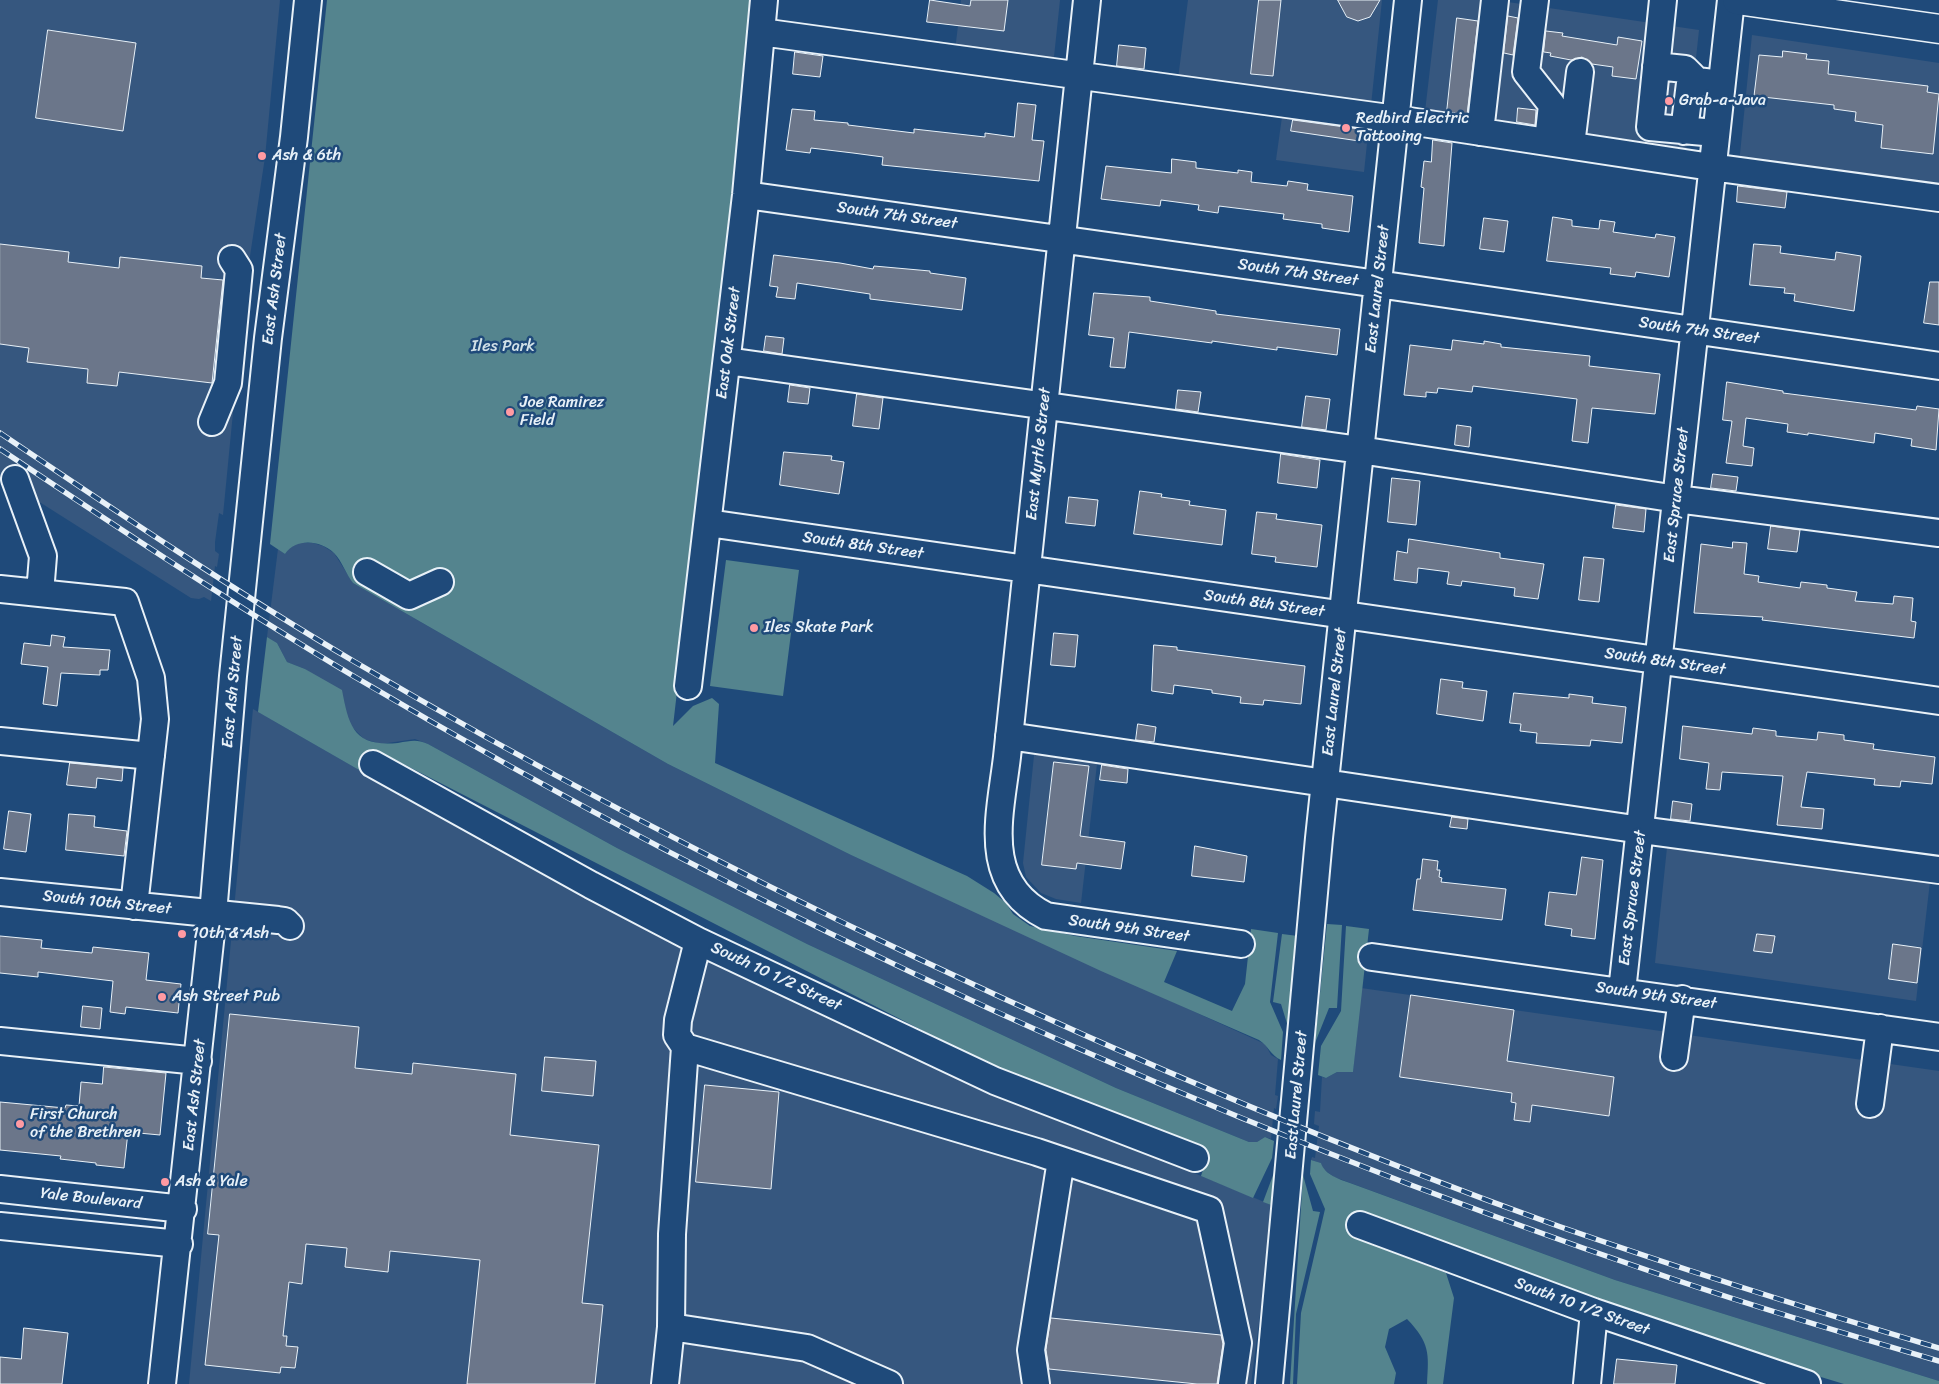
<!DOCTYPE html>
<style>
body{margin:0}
canvas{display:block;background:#1f4a7a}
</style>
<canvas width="1939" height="1384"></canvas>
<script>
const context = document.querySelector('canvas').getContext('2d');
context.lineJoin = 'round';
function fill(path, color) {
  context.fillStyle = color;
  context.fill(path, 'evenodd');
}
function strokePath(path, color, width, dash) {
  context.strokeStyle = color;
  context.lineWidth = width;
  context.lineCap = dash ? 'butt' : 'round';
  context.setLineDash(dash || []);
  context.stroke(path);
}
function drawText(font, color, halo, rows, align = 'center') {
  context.font = font + ' Sriracha,sans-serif';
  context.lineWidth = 5;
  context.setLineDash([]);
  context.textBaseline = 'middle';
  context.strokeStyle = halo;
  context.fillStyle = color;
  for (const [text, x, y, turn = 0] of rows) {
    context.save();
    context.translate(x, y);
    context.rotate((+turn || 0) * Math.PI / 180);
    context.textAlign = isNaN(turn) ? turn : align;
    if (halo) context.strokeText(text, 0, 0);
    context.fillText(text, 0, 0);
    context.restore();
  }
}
fill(new Path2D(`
 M0 0H280L265 157 245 289 223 515 219 513 215 542V551L219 554 217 567 215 566 211 601 204 597 199 599 191 598 0 477Z
 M961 0H1060L1053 66 955 51Z
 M1188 0H1382L1364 172 1276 160 1283 110 1176 95Z
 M1438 0H1494L1699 30 1684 170 1423 129Z
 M1752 35 1939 63V204L1738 174Z
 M299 543H313L323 546 334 553 353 583 668 764 851 855 1265 1044 1271 1055 1278 1059 1275 1095 1278 1096 1276 1109 1274 1108 1271 1139 1265 1137 1257 1142H1249L1116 1088 807 944 617 848 428 744 415 739 381 744 364 739 351 726 346 715 344 701 305 669 287 662 277 643 267 637 278 549 285 554 290 547Z
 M253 709 394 790 1051 1114 1274 1206 1251 1384H189Z
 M1035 746 1098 755 1081 903 1056 899 1041 893 1026 877 1023 863Z
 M1668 838 1931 873 1916 1001 1655 963Z
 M1361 988 1939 1071V1381L1615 1280 1334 1177 1323 1169 1321 1163 1311 1160 1312 1157 1315 1158 1319 1126 1314 1124 1315 1111 1320 1112 1322 1077 1326 1078 1337 1072H1353Z`), '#36577f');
fill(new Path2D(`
 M327 0H750L723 294 673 726 693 706 712 698 719 704 715 763 967 876 994 893 1006 903 1013 914 1030 926 1075 936 1177 951 1164 982 1232 1011 1245 984 1251 929 1278 933 1270 1002 1283 1032 1281 1060C1270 1055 1269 1046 1259 1040L1101 971 851 855 668 764 353 583C346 574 342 561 334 553 320 540 296 538 285 554L270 544Z
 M726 560 799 570 783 696 710 686Z
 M267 637 277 643 287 662 305 669 342 690C349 727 354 747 398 743 411 741 416 739 428 744L617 848 807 944 1116 1088 1249 1142H1257L1265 1137 1274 1141 1272 1158 1253 1198 1201 1176 1208 1155 1019 1080 378 751 366 774 258 712Z
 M1327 924 1342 925 1337 1008H1329L1315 1043Z
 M1346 926 1369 929 1353 1072H1337L1326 1078 1318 1075 1321 1046 1341 1011Z
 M1282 934 1298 936 1289 1030 1281 1004 1273 1002Z
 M1311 1160 1321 1163C1325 1175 1339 1179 1350 1183L1615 1280 1939 1381V1384H1844L1752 1356 1496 1267 1362 1212 1353 1237 1446 1273 1454 1298 1443 1384H1427C1429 1353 1430 1343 1407 1319L1389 1329 1385 1347 1396 1373 1394 1384H1297L1301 1313 1325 1209 1310 1174Z
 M1278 1162 1274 1206 1263 1202Z
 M1303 1175 1313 1211 1320 1212 1296 1314 1293 1384H1290Z`), '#54848e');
const building = new Path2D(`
 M930 0 970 6 971 0H1008L1004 31 927 22Z
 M1259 0H1281L1273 76 1251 74Z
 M1338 0H1380L1370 17 1358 21 1347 17Z
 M1508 16 1518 18 1513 55 1504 53Z
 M1457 18 1478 21 1467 115 1447 112Z
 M48 30 136 43 123 131 36 118Z
 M1546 31 1563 33 1562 36 1617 45 1618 37 1642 41 1636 79 1612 76 1613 67 1592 64 1582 57 1571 60 1550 56 1551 53 1544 52Z
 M1119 45 1146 48 1144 69 1117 66Z
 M1783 51 1807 54 1806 59 1829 61 1828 74 1928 86 1927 92 1939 94 1933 154 1881 148 1883 125 1855 121 1856 112 1834 109V105L1754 96 1759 55 1782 57Z
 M795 52 823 56 820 77 793 74Z
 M1018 103 1036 105 1032 140 1044 141 1039 181 882 165 883 157 853 153 811 148 810 153 786 150 792 109 815 111 814 120 848 123V125L914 133V129L985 137V133L1014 137Z
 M1518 108 1536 110 1535 125 1517 122Z
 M1293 120 1367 130 1366 142 1291 131Z
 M1433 140 1452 143 1444 246 1419 243 1424 188 1421 187 1424 161 1431 162Z
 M1172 159 1196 162V168L1238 173V170L1252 172 1251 182 1287 186 1288 181 1308 184 1307 190 1353 196 1349 232 1322 228V224L1283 219 1284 214 1219 206 1218 213 1198 210 1199 205 1161 200 1160 206 1101 199 1106 166 1171 173Z
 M1738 186 1787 192 1785 208 1737 202Z
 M1553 217 1572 220V226L1599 229 1600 220 1615 222 1613 232 1655 238 1656 234 1675 237 1669 277 1636 272 1635 277 1610 274 1611 268 1547 261Z
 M1484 218 1508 221 1504 252 1480 249Z
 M0 244 69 252 68 262 119 268 120 257 202 266 201 278 223 280 212 383 119 372 117 386 87 383 88 369 27 362 29 348 0 344Z
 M1754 244 1781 246 1780 253 1835 260 1836 252 1861 256 1854 311 1794 301 1795 294 1784 293 1785 288 1750 285Z
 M774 255 840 263 873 269 874 266 930 271V273L966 278 962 310 870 299V294L797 283 795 299 776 297 778 287 770 286Z
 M1930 282H1939V325L1924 323Z
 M1094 293 1150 297V301L1216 311V314L1340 329 1337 355 1277 347V350L1212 341V343L1129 332 1125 368 1110 367 1114 338 1089 335Z
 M766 336 784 338 782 354 764 351Z
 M1453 340 1484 344V341L1501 344V347L1590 356 1589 366 1660 374 1655 414 1592 408 1588 443 1572 441 1577 399 1473 386 1472 392 1438 388 1437 393 1426 392V397L1404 395 1410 345 1451 350Z
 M1727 382 1783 391V393L1916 410 1917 406 1939 409 1936 450 1911 446 1912 439 1875 433 1874 443 1808 433V435L1787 432 1788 424 1746 418 1743 446 1754 448 1752 466 1726 463 1732 421 1723 420Z
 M790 385 810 388 808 404 788 402Z
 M1178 390 1201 392 1198 412 1176 409Z
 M857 394 883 398 879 429 853 426Z
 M1306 396 1330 399 1326 430 1302 427Z
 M1457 425 1471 427 1469 447 1455 445Z
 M784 452 832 456 831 460 844 462 839 494 780 485Z
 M1281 454 1320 460 1317 488 1278 483Z
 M1713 474 1738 477 1736 491 1711 488Z
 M1392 478 1420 481 1416 525 1388 522Z
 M1140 491 1162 494 1161 497 1190 501 1189 505 1226 510 1222 545 1134 534Z
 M1069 497 1098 500 1095 526 1066 523Z
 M1616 505 1646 509 1644 532 1613 528Z
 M1257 512 1277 514 1276 519 1322 525 1317 567 1275 562 1276 557 1252 554Z
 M1771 526 1800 530 1797 552 1768 549Z
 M1409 539 1500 553V558L1544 564 1538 599 1514 596 1515 588 1462 581 1461 586 1447 584 1449 572 1418 568 1417 583 1394 580 1397 551 1407 553Z
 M1733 542 1747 543 1744 574 1759 576 1758 582 1800 588 1801 582 1827 585V588L1857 592 1855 601 1893 604 1894 596 1913 598 1911 621 1916 622 1914 638 1762 620 1763 617 1694 613 1701 544 1732 548Z
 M1584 557 1604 559 1599 602 1579 600Z
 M1054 633 1078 635 1075 667 1051 665Z
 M52 635 65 637 63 647 110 650 108 670H100V675L61 673 57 706 43 704 48 667 21 664 24 643 50 646Z
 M1154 645 1177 647V650L1305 666 1301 704 1264 700 1263 705 1240 703 1241 697 1212 693V690L1174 685 1173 694 1152 691Z
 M1441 679 1463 682 1462 688 1487 691 1483 721 1437 714Z
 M1514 693 1569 698V694L1593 697 1592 703 1626 707 1622 743 1591 740 1590 746 1536 743 1537 733 1520 731 1521 724 1510 723Z
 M1138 724 1156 727 1154 742 1136 740Z
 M1683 726 1752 734 1753 728 1776 731V736L1817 740 1818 732 1844 735V740L1874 744 1873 749 1935 757 1932 784 1901 781 1900 787 1874 785 1875 779 1807 772 1801 807 1824 809 1822 829 1777 825 1783 776 1722 772 1720 790 1706 789 1709 763 1680 759Z
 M1054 762 1089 766 1080 836 1125 842 1121 869 1077 863 1076 869 1042 865Z
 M70 763 123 768 122 781 97 778 96 788 67 785Z
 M1102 765 1128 769 1127 783 1100 780Z
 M1673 801 1692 804 1690 821 1671 819Z
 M9 811 31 814 26 852 4 849Z
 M69 814 95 816 94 827 127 831 124 856 66 850Z
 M1452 817 1468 819 1467 829 1450 827Z
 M1195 846 1247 856 1244 882 1192 876Z
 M1582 857 1603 860 1595 939 1571 936 1572 929 1545 925 1549 892 1576 895Z
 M1423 859 1438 861 1437 870H1440L1439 877 1442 878 1441 882 1506 889 1502 920 1413 910 1417 879H1420Z
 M1757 934 1775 936 1772 953 1754 951Z
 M0 936 42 940 41 948 92 953 93 947 149 953 146 980 181 984 178 1013 126 1007 125 1014 110 1012 113 981 38 972V977L0 973Z
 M1893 944 1921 948 1917 983 1889 979Z
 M1411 995 1514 1010 1507 1061 1614 1077 1609 1116 1532 1105 1530 1122 1514 1120 1516 1103 1511 1102 1512 1093 1400 1077Z
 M83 1006 102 1008 100 1029 81 1027Z
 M230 1014 359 1027 355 1068 412 1074 413 1063 516 1074 510 1135 599 1145 582 1303 603 1305 595 1384H467L480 1260 390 1251 388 1272 345 1267 347 1248 306 1244 302 1284 289 1282 283 1336H287L286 1346 298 1347 295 1368 281 1367 280 1373 205 1365 219 1235 208 1234Z
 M545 1057 596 1061 593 1096 542 1091Z
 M104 1067 166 1073 160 1135 128 1132 124 1168 96 1165V1163L60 1159 61 1156 0 1150V1102L65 1108 66 1105 79 1106 81 1082 102 1084Z
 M705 1085 779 1092 771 1189 696 1182Z
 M1051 1318 1221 1335 1223 1344 1217 1384H1197L1049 1369 1046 1350Z
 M24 1328 68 1333 62 1384H0V1357L21 1359Z
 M1617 1359 1677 1365 1675 1384H1614Z`);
fill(building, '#6b768a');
strokePath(building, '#e8f1f8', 1);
const minor = new Path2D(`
 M1087 0 1007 757C1000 816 980 883 1046 916L1241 944
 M1535 0 1526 72 1552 105 1548 141
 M1663 0 1650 127 1715 133
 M761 32 1396 119 1711 167 1939 198
 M1656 66 1685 69 1697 81 1721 84
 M1684 131 1691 75
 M1480 132 1495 0
 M1571 145 1580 72
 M746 195 1350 280 1939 366
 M727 361 1360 450 1677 499 1939 533
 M212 422 228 383 239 270 232 259
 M15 479 43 556 40 593
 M708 523 1939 701
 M367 572 409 596 440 582
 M0 589 125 602 151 678 155 719 134 906
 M688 686 746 195 764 0
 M1009 736 1641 830 1939 870
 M0 741 151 756
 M373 764 591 885 698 941 995 1081 1195 1158
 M0 892 278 920 285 921 290 926
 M1372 957 1939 1037
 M1622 991 1731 0
 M0 1041 198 1061
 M685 1047 677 1035 678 1020 698 941
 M1674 1057 1682 999
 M1870 1104 1880 1028
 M0 1189 183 1209
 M1360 1225 1594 1312 1807 1384
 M0 1226 179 1244
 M162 1384 213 914 233 676 268 338 294 137 308 0
 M665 1384 671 1327
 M889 1384 807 1348 671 1327 672 1234 685 1047 1037 1152 1209 1210 1238 1343 1232 1384
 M1036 1384 1031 1350 1061 1160
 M1269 1384 1319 838 1408 0
 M1587 1384 1594 1312`);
const major = new Path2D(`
 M1737 0 1939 29`);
strokePath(minor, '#e8f1f8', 30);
strokePath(major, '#e8f1f8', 31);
strokePath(minor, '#1f4a7a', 26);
strokePath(major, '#1f4a7a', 28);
const rail = new Path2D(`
 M0 433C117 512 233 590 355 662 538 770 727 868 919 959 1128 1058 1340 1148 1558 1226 1684 1270 1811 1310 1939 1348
 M0 449C117 527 234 605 355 677 770 923 1214 1124 1670 1278 1759 1308 1849 1335 1939 1361`);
strokePath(rail, '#e8f1f8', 5.5);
strokePath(rail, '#1f4a7a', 4, [11]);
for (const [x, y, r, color] of [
 [1669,101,5,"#ff9aa2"],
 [1346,128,5,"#ff9aa2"],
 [262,156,5,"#ff9aa2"],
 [510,412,5,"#ff9aa2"],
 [754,628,5,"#ff9aa2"],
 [182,934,5,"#ff9aa2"],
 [162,997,5,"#ff9aa2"],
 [20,1124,5,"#ff9aa2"],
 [165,1182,5,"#ff9aa2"]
]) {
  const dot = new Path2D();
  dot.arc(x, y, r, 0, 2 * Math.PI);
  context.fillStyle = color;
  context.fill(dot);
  strokePath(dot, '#1f4a7a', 2);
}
drawText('16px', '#e8f1f8', '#1f4a7a', [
 ["Grab-a-Java",1679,101],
 ["Redbird Electric",1356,119],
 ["Tattooing",1356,137],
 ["Ash & 6th",272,156],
 ["Joe Ramirez",520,403],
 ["Field",520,421],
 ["Iles Skate Park",764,628],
 ["10th & Ash",192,934],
 ["Ash Street Pub",172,997],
 ["First Church",30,1115],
 ["of the Brethren",30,1133],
 ["Ash & Yale",175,1182]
], 'left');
drawText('16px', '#e8f1f8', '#1f4a7a', [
 ["South 7th Street",897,216,8],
 ["South 7th Street",1298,273,8],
 ["East Ash Street",275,289,-83],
 ["East Laurel Street",1378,289,-84],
 ["South 7th Street",1699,331,8],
 ["East Oak Street",729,343,-83],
 ["East Myrtle Street",1039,454,-84],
 ["East Spruce Street",1677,495,-84],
 ["South 8th Street",863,546,8],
 ["South 8th Street",1264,604,8],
 ["South 8th Street",1665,662,8],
 ["East Ash Street",233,692,-85],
 ["East Laurel Street",1335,692,-84],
 ["East Spruce Street",1633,898,-83],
 ["South 10th Street",107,903,6],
 ["South 9th Street",1129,929,8],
 ["South 10 1/2 Street",776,977,25],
 ["South 9th Street",1656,996,8],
 ["East Ash Street",195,1095,-84],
 ["East Laurel Street",1297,1095,-85],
 ["Yale Boulevard",91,1199,6],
 ["South 10 1/2 Street",1582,1307,20]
]);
drawText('16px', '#d2e1e8', '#1f4a7a', [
 ["Iles Park",503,347]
]);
</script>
